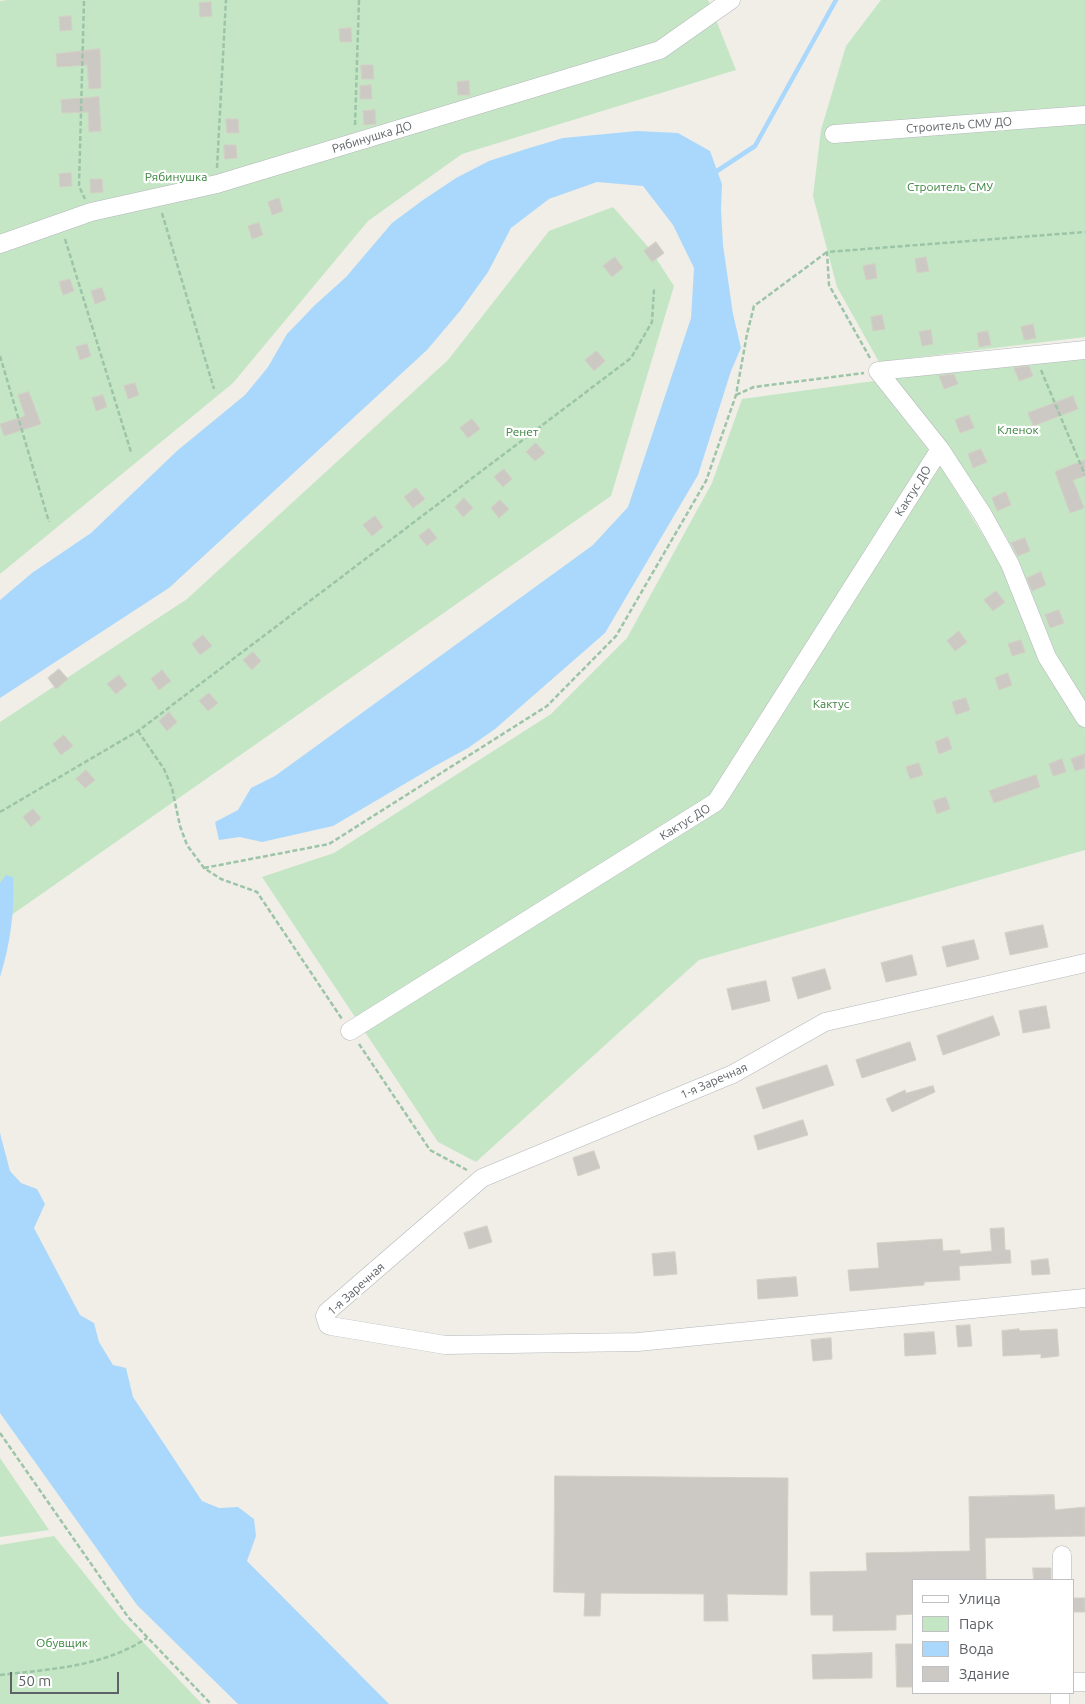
<!DOCTYPE html>
<meta charset="utf-8">
<style>
body{margin:0}
#map{position:relative;width:1085px;height:1704px;overflow:hidden;background:#f0eee7;font-family:Ubuntu,sans-serif}
canvas{display:block}
.legend{position:absolute;left:912px;top:1579px;width:162px;height:115px;box-sizing:border-box;background:#fff;border:1px solid #bfc0c2;margin:0;padding:6px 9px;list-style:none;font-size:15px;color:#5e6266}
.legend li{display:flex;align-items:center;gap:10px;height:25px}
.legend b{width:25px;border:1px solid #bfc0c2}
.scale{position:absolute;left:10px;top:1672px;width:109px;height:22px;box-sizing:border-box;border:2px solid #5e6266;border-top:0;padding-left:6px;font-size:15px;line-height:18px;white-space:nowrap;color:#5e6266;-webkit-text-stroke:4px #fff;paint-order:stroke}
</style>
<div id="map">
<canvas width="1085" height="1704"></canvas>
<ul class="legend">
<li><b style="height:6px;background:#fff"></b>Улица</li>
<li><b style="height:14px;background:#c4e6c5"></b>Парк</li>
<li><b style="height:14px;background:#aad8fc"></b>Вода</li>
<li><b style="height:14px;background:#ccc9c4"></b>Здание</li>
</ul>
<div class="scale">50 m</div>
</div>
<script>
const context = document.querySelector('canvas').getContext('2d');
context.lineJoin = 'round';
function fill(path, color) {
  context.fillStyle = color;
  context.fill(path, 'evenodd');
}
function strokePath(path, color, width, dash) {
  context.strokeStyle = color;
  context.lineWidth = width;
  context.lineCap = dash ? 'butt' : 'round';
  context.setLineDash(dash || []);
  context.stroke(path);
}
function drawText(font, color, halo, rows, align = 'center') {
  context.font = font + ' Ubuntu,sans-serif';
  context.lineWidth = 4.5;
  context.setLineDash([]);
  context.textBaseline = 'middle';
  context.strokeStyle = halo;
  context.fillStyle = color;
  for (const [text, x, y, turn = 0] of rows) {
    context.save();
    context.translate(x, y);
    context.rotate((+turn || 0) * Math.PI / 180);
    context.textAlign = isNaN(turn) ? turn : align;
    if (halo) context.strokeText(text, 0, 0);
    context.fillText(text, 0, 0);
    context.restore();
  }
}
fill(new Path2D(`
 M7 0H708L736 70 462 154 368 221 233 383 0 574V1Z
 M881 0H1085V337L879 362 837 287 813 196 821 130 846 46Z
 M613 207 650 249 674 286 611 496 0 923V722L187 599 448 360 549 231Z
 M1085 354V704L1051 649 1007 538 954 456 892 377Z
 M874 381 941 466 1001 565 1041 662 1085 729V850L699 960 476 1162 438 1142 262 877 334 853 551 714 627 638 712 483 742 399Z
 M0 1458 49 1530 0 1537Z
 M54 1536 121 1619 202 1704H0V1545Z`), '#c4e6c5');
fill(new Path2D(`
 M637 131 678 133 710 151 722 184 721 210 723 245 733 314 741 348 731 371 698 475 605 633 495 729 468 748 435 766 333 826 262 842 240 837 219 840 215 822 238 810 251 788 275 776 593 545 628 507 691 318 694 268 673 225 643 186 597 182 549 199 511 228 488 272 460 311 427 350 169 588 0 698V600L32 573 91 533 178 450 245 395 268 367 287 334 315 305 346 277 392 223 423 200 456 178 489 161 526 149 563 138Z
 M6 875 13 877C15 911 10 945 0 977V883Z
 M0 1133 10 1171 21 1183 37 1189 45 1204 34 1228 80 1315 94 1323 99 1342 113 1365 126 1368 133 1397 202 1501 219 1508 238 1507 254 1519 256 1536 247 1561 389 1704H238L137 1605 0 1413Z`), '#aad8fc');
strokePath(new Path2D(`
 M717 171 755 146 836 0`), '#aad8fc', 4.5);
const building = new Path2D(`
 M211 2 212 16 200 17 199 3Z
 M71 16 72 30 60 31 59 17Z
 M351 28 352 42H340L339 29Z
 M100 49 101 88 89 89 87 65 57 67 56 54Z
 M361 65H373L374 79H362Z
 M469 81 470 95H458L457 82Z
 M371 85 372 99H360V86Z
 M99 97 101 131 89 132 88 112 62 113 61 100Z
 M375 110 376 124 364 125 363 111Z
 M226 119H238L239 133H227Z
 M224 145H236L237 158 225 159Z
 M71 173 72 186 60 187 59 174Z
 M90 179H102L103 192 91 193Z
 M279 198 283 211 272 215 268 202Z
 M259 223 263 235 252 239 248 226Z
 M656 242 664 253 652 262 644 251Z
 M615 257 623 268 612 277 603 266Z
 M926 257 929 271 917 273 915 259Z
 M875 264 877 278 866 280 863 266Z
 M70 279 74 291 63 295 59 282Z
 M102 288 106 300 95 304 91 291Z
 M882 315 885 329 873 331 871 317Z
 M1033 324 1036 338 1024 340 1021 327Z
 M931 330 933 344 922 346 919 332Z
 M988 331 991 345 979 347 977 333Z
 M87 344 91 356 80 360 76 347Z
 M597 351 605 361 594 371 585 360Z
 M1029 366 1033 376 1019 381 1014 368Z
 M954 374 958 384 944 389 939 376Z
 M135 383 139 395 128 399 124 386Z
 M29 392 41 424 4 436 0 424 25 416 18 395Z
 M103 395 107 407 96 411 92 398Z
 M1073 396 1078 409 1033 426 1028 413Z
 M969 415 974 428 960 433 955 420Z
 M472 419 480 429 468 438 460 428Z
 M536 443 545 453 535 461 526 452Z
 M981 449 987 462 973 468 968 454Z
 M1085 460V476L1073 480 1084 508 1070 513 1055 472Z
 M504 469 512 479 503 487 494 477Z
 M416 488 425 499 413 508 404 497Z
 M1006 492 1011 505 997 511 992 498Z
 M464 498 473 508 463 517 455 507Z
 M500 500 509 509 499 518 491 508Z
 M375 516 383 527 372 536 363 525Z
 M429 528 437 538 427 546 419 536Z
 M1025 538 1030 551 1018 556 1011 543Z
 M1041 572 1046 585 1032 591 1027 578Z
 M996 591 1005 602 993 611 984 600Z
 M1059 610 1064 623 1050 628 1045 615Z
 M959 631 967 642 955 651 947 641Z
 M203 635 212 646 200 655 192 644Z
 M1021 640 1025 652 1012 656 1008 644Z
 M253 652 261 661 252 670 243 660Z
 M59 669 68 679 56 689 48 678Z
 M162 670 171 681 159 690 151 679Z
 M1008 673 1012 685 999 690 995 678Z
 M119 675 127 685 116 694 107 684Z
 M209 693 218 703 208 711 199 701Z
 M966 698 970 710 956 715 952 702Z
 M169 712 177 722 167 731 159 721Z
 M64 735 73 746 61 755 53 744Z
 M948 737 952 749 939 754 935 742Z
 M1085 754V768L1075 771 1071 759Z
 M1062 759 1066 772 1053 776 1049 764Z
 M919 763 923 775 910 779 906 767Z
 M86 770 95 780 85 788 76 779Z
 M1036 775 1040 787 994 803 989 791Z
 M946 797 950 809 937 814 933 801Z
 M33 809 41 818 31 827 23 817Z
 M1043 925 1048 947 1010 955 1005 933Z
 M974 940 979 959 947 967 942 947Z
 M912 955 917 975 886 982 881 963Z
 M825 969 831 989 798 999 792 978Z
 M766 981 770 1001 732 1010 727 989Z
 M1046 1006 1050 1028 1023 1033 1019 1011Z
 M993 1016 1000 1035 943 1055 937 1036Z
 M910 1042 916 1060 862 1078 856 1060Z
 M827 1065 834 1085 763 1109 756 1088Z
 M933 1086 935 1092 892 1112 886 1099 905 1090 906 1093Z
 M803 1120 808 1135 758 1150 754 1136Z
 M594 1151 600 1168 578 1176 573 1158Z
 M487 1226 492 1242 469 1249 464 1233Z
 M1004 1228 1005 1250H1010L1011 1263 959 1266 960 1280 924 1282V1285L850 1291 848 1270 879 1268 877 1243 942 1239 943 1251 960 1250V1254L992 1251 990 1229Z
 M675 1252 677 1274 654 1276 652 1254Z
 M1048 1259 1050 1274 1032 1275 1031 1261Z
 M796 1277 798 1296 758 1299 757 1280Z
 M970 1325 972 1346 958 1347 956 1326Z
 M1019 1329 1020 1331 1057 1329 1059 1356 1041 1358V1354L1003 1356 1002 1331Z
 M934 1332 936 1354 905 1356 904 1334Z
 M831 1338 832 1359 813 1361 811 1340Z
 M555 1476 788 1478 787 1595 727 1594 728 1621H704V1594L601 1593 600 1616H584L585 1593 554 1592Z
 M1054 1495 1055 1510 1085 1507V1536L985 1538 986 1580H914V1614L896 1615V1630L833 1631V1615H811L810 1572 867 1571 866 1553 970 1551 969 1497Z
 M1033 1568H1051V1580H1034Z
 M1074 1598H1085V1612H1074Z
 M896 1644H914V1687H897Z
 M872 1653V1678L813 1679 812 1655Z`);
fill(building, '#ccc9c4');
strokePath(building, '#d4d0c5', 1);
const minor = new Path2D(`
 M834 134 1085 115
 M0 244 91 212 217 184 660 50 731 0
 M878 371 940 449 983 515 1010 564 1047 657 1085 718
 M878 371 1085 350
 M1085 963 825 1022 733 1074 482 1178 327 1312 325 1316 328 1325 331 1326 445 1345 638 1342 1085 1298
 M350 1031 716 802 940 449
 M1062 1580V1555
 M1074 1682H1085
 M1060 1704V1693`);
strokePath(minor, '#b4b7bb', 19);
strokePath(new Path2D(`
 M84 1 79 186 85 199
 M355 125 359 0
 M217 168 226 0
 M162 213 214 389
 M65 239 131 452
 M0 356 49 522
 M870 358 829 285 827 252 1085 232
 M1041 370 1085 475
 M736 395 754 387 864 373
 M138 731 164 769 172 788 180 826 187 845 204 868 221 879 257 892 342 1019
 M0 812 138 731 631 358 652 322 654 289
 M204 868 329 844 547 706 616 636 706 481 736 395 747 334 754 306 827 252
 M359 1044 430 1150 467 1170
 M0 1433 128 1617 211 1704
 M0 1675C51 1669 103 1667 147 1638`), '#9cc5a8', 2.5, [5, 2.5]);
strokePath(minor, '#fff', 18);
drawText('12px', '#5e6266', '#fff', [
 ["Строитель СМУ ДО",959,125,-4],
 ["Рябинушка ДО",372,137,-17],
 ["Кактус ДО",913,491,-58],
 ["Кактус ДО",685,822,-32],
 ["1-я Заречная",714,1081,-24],
 ["1-я Заречная",356,1289,-42]
]);
drawText('12px', '#38833c', '#fff', [
 ["Рябинушка",176,177],
 ["Строитель СМУ",950,187],
 ["Кленок",1018,430],
 ["Ренет",522,432],
 ["Кактус",831,704],
 ["Обувщик",62,1643]
]);
</script>
